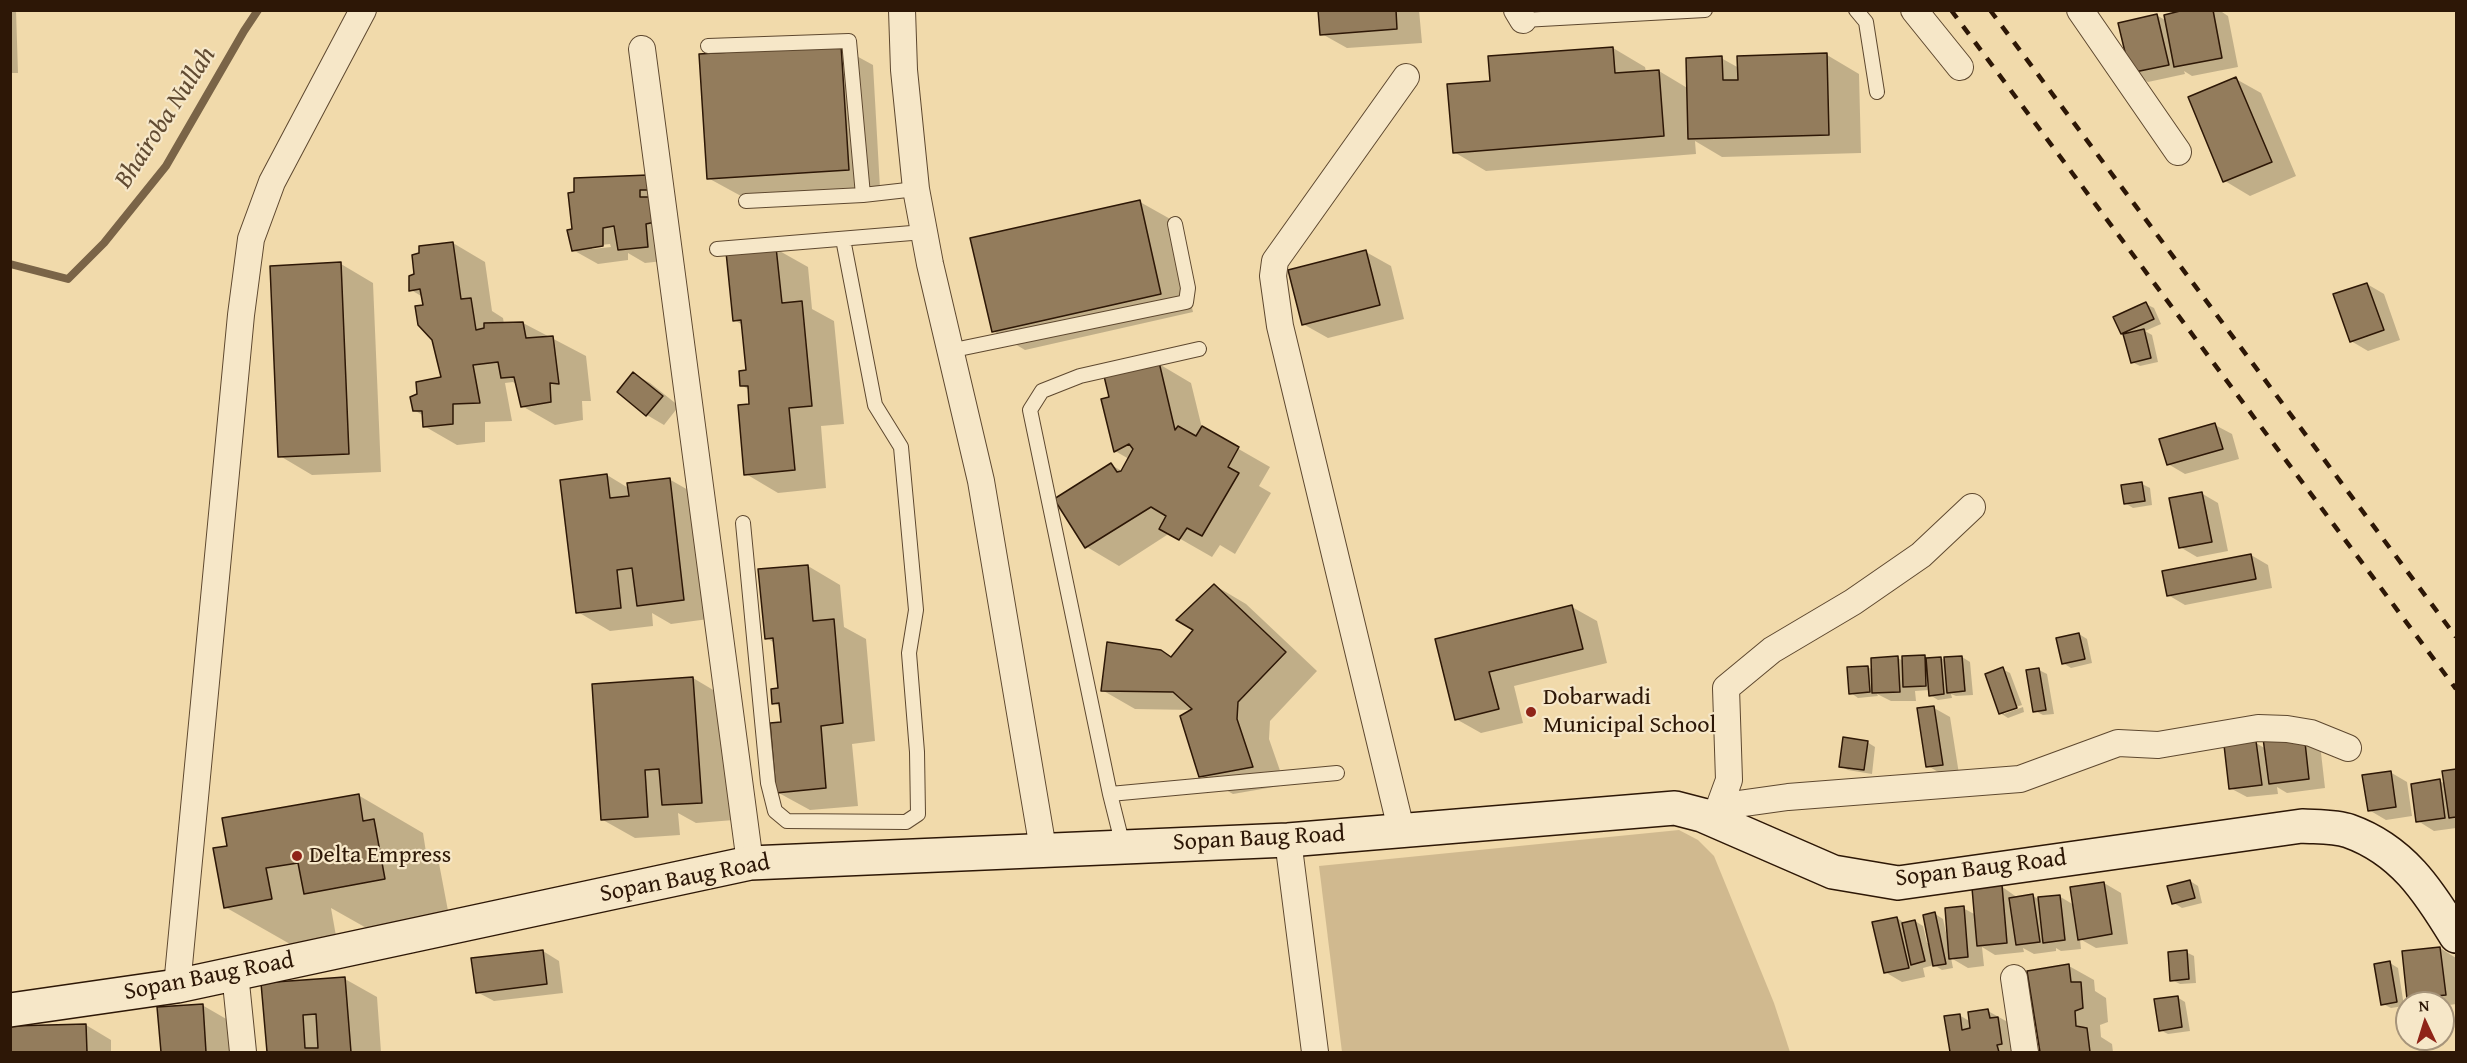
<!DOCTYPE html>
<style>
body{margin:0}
#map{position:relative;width:2467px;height:1063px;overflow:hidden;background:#f1daab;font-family:"Gentium Book Plus",serif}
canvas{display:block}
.frame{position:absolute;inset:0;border:12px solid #2d1706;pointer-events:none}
.north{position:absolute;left:2395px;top:991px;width:60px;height:60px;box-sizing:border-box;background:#f6e7c8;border:2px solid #a6947a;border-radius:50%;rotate:356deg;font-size:16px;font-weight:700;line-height:24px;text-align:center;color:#2d1706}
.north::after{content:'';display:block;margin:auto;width:21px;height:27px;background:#8f2418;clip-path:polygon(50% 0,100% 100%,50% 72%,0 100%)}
</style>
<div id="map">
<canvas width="2467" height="1063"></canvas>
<div class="frame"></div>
<div class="north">N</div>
</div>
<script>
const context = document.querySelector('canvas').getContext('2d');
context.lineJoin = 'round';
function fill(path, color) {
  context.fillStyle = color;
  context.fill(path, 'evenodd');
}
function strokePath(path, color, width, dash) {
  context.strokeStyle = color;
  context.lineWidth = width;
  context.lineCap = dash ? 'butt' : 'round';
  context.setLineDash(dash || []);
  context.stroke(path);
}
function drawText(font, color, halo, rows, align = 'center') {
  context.font = font + ' "Gentium Book Plus",serif';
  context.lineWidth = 4.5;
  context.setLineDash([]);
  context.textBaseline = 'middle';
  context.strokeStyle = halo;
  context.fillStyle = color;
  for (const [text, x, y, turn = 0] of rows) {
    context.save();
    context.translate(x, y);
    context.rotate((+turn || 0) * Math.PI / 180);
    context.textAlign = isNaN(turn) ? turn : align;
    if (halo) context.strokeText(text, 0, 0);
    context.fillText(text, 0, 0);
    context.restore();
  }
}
fill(new Path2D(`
 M1679 830 1698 840 1714 856 1774 1003 1790 1052H1342L1319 866Z`), '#d0b98f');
fill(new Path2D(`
 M10 10H16L18 73H10Z
 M1320 10H1419L1422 43 1347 48 1322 34Z
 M2191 10H2219L2228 16 2238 67 2192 76 2184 71 2185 74 2148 82 2132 72 2156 15 2167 21Z
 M840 47 873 65 880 188 741 196 708 178Z
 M1613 48 1645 67 1646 72 1659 71 1689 89 1721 58 1739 68 1827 55 1859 74 1861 153 1722 157 1695 141 1696 154 1486 171 1454 152 1492 82Z
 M2236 79 2261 93 2296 176 2250 196 2225 181 2190 98Z
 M575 179 673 191 675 203 664 204 672 260 645 263 628 253V260L598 264 573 250ZM610 244 611 247 592 249V246Z
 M1140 202 1172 220 1193 312 1025 350 993 331Z
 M453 243 485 262 492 311 503 318 504 324 523 323 586 356 591 401H582L583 420 555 425 522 406 517 385 513 382 505 383 512 421 485 422V442L457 445 424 426V416L414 410 443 378 423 297 411 290 415 276Z
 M776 249 808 267 812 309 834 321 844 424 821 426 826 488 778 493 746 474 751 405 749 390 742 385 747 372 743 325 734 320Z
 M1366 252 1391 266 1404 319 1328 338 1303 324Z
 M341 264 373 283 381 472 312 475 280 456Z
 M2367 284 2384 294 2400 340 2368 351 2351 341Z
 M2146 304 2154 308 2161 324 2145 331 2152 335 2158 362 2140 366 2132 362 2125 335 2115 317Z
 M1159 364 1191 383 1202 428 1270 467 1259 486 1271 493 1235 554 1220 545 1212 557 1170 533 1119 566 1087 547 1111 465 1122 471 1129 459 1115 451 1111 398Z
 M634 374 650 383 679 406 664 425 647 415 619 392Z
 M2215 425 2232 434 2239 459 2185 474 2168 464Z
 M607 475 630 489 669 479 702 498 716 618 671 624 652 613 653 626 610 631 578 612Z
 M2142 484 2150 488 2152 505 2133 508 2125 503Z
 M2201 493 2218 503 2228 551 2197 557 2180 547Z
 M2251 555 2268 565 2272 588 2185 605 2168 595Z
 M808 566 840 585 844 627 866 639 875 741 852 744 858 806 810 810 777 792 783 723 781 707 773 703 779 690 775 643 766 638Z
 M1214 585 1246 604 1317 671 1270 721 1269 739 1285 785 1233 794 1201 776 1193 710 1135 709 1102 690 1172 658 1195 630Z
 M1572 607 1597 621 1607 663 1514 686 1523 723 1481 733 1456 719 1437 640Z
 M2079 634 2087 639 2092 663 2071 668 2063 663Z
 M1962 657 1970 662 1973 695 1956 696 1951 694 1952 698 1938 700 1930 695V690L1915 691 1916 701H1891L1877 694 1878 696 1858 698 1851 693 1868 667 1873 670 1898 658 1903 661V658H1941L1946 661 1945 658Z
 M2002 669 2010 673 2022 705 2004 711V714L2023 707 2024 712 2008 718 2000 713Z
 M2039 670 2047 674 2054 714 2043 715 2035 711Z
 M693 678 725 697 734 820 696 823 678 813 680 835 635 838 603 820Z
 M1934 708 1950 717 1959 774 1945 776 1928 766Z
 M2265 739 2320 744 2325 788 2287 793 2277 787 2278 794 2247 797 2230 788 2256 743 2266 749Z
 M1867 742 1875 747 1872 774 1848 770 1840 766Z
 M2456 770V828L2434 831 2418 821 2440 781 2445 784Z
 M2390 772 2407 782 2412 816 2386 820 2369 810Z
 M358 795 423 833 426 852 438 858 449 916 370 930 331 908 336 936 290 944 225 907 229 847Z
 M2190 881 2198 886 2202 903 2182 908 2174 903Z
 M2104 883 2121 893 2128 944 2096 948 2080 939 2081 949 2061 951 2056 948V951L2034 954 2023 948 2024 952 1995 955 1982 947 1984 966 1968 968 1951 958 1953 968 1942 970 1934 965 1923 968 1925 977 1902 982 1885 972 1897 918 1906 924 1915 921 1923 926 1927 943H1930L1935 914 1943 919 1948 942H1950L1963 908 1976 915 2001 886 2018 898 2033 896 2040 900 2059 896 2074 905Z
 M2440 948 2456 958V1004L2443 1006V1003H2417L2409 998Z
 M543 951 559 961 563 993 494 1001 477 992Z
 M2186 952 2194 956 2196 983 2180 984 2172 980Z
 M2390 963 2398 968 2404 1006 2391 1008 2383 1004Z
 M2069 966 2094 980 2095 991 2106 998 2108 1022 2100 1025 2101 1037 2112 1044 2113 1052H2042L2029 972Z
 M345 979 377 997 381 1052H268L263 985Z
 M2177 997 2185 1002 2190 1031 2168 1034 2160 1030Z
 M202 1005 235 1024 237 1052H162L159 1008Z
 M1988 1011 2013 1025 2026 1052H1952L1946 1018 1959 1015 1971 1022Z
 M86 1025 111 1040V1052H10V1028Z`), '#0003');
strokePath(new Path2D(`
 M10 264 68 279 104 243 166 166 244 31 258 10`), '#7a6447', 8);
const building = new Path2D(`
 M1318 10H1396L1397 29 1320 35Z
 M2184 10H2213L2222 58 2174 67 2164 15Z
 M2157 14 2169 65 2130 73 2118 23Z
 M841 45 849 170 707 179 699 54Z
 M1613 47 1615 73 1659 70 1664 136 1453 153 1447 84 1490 81 1488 56Z
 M1827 53 1829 135 1688 139 1686 58 1722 56 1723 80H1738L1737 56Z
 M2236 77 2272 162 2223 182 2188 97Z
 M648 175 651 190H640V197H651L655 222 646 224 648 247 618 250 614 226 603 228V246L572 251 567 230 572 229 568 193 574 192V178Z
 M1140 200 1161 294 992 332 970 238Z
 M453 242 461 299 471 298 476 330 484 328V323L523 322 526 338 553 336 559 384 550 383 551 402 521 407 514 377 501 378 498 362 473 365 480 403 453 404V424L423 427 422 411H413L410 397 417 394 416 382 441 377 432 340 418 325 415 306 423 305 420 289 409 291V276L414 274 412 255 419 253V246Z
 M776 247 782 303 802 301 812 406 789 408 795 470 744 475 738 405 749 404 748 386H740L739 371 746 370 741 320 733 321 726 252Z
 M1366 250 1380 305 1302 325 1288 270Z
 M341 262 349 454 278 457 270 266Z
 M2367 283 2384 330 2350 342 2333 294Z
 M2146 302 2154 319 2121 334 2113 317Z
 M2144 329 2151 358 2131 363 2123 334Z
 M1159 362 1175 430 1178 426 1196 436 1202 426 1239 447 1228 467 1239 473 1202 536 1187 528 1179 540 1159 529 1166 516 1151 507 1085 548 1054 499 1111 463 1117 472 1121 471 1133 449 1129 444 1114 452 1101 399 1109 397 1104 376Z
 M633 372 663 396 646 416 617 392Z
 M2215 423 2223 449 2167 465 2159 439Z
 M607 474 610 498 629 496 627 483 670 478 684 600 637 606 632 568 617 570 621 608 576 613 560 480Z
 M2142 482 2145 501 2124 504 2121 485Z
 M2202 492 2212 542 2179 548 2169 498Z
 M2251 554 2256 579 2167 596 2162 571Z
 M808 565 813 621 834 619 843 723 821 726 826 788 776 793 770 723 781 722 779 703 772 704 771 689 778 688 773 638 765 639 758 569Z
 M1214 584 1286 652 1238 702 1237 719 1253 767 1199 777 1180 716 1192 709 1173 692 1101 691 1107 642 1161 650 1171 657 1193 630 1176 620Z
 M1572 605 1583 649 1489 672 1499 709 1455 720 1435 639Z
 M2079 633 2085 659 2062 664 2056 638Z
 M1925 655 1926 686 1903 687 1902 656Z
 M1898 656 1900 692 1872 693 1871 658Z
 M1962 656 1965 691 1947 693 1944 657Z
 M1941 657 1944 694 1929 696 1926 658Z
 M1868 666 1870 692 1849 694 1847 667Z
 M2003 667 2017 708 1999 714 1985 674Z
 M2039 668 2046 710 2033 712 2026 670Z
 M693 677 702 803 662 805 659 769 645 770 648 817 601 820 592 684Z
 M1934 706 1943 765 1926 767 1917 708Z
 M2304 733 2309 779 2269 784 2263 738Z
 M1843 737 1868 741 1864 770 1839 767Z
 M2256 741 2262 785 2229 789 2224 745Z
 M2456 769V817L2449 818 2442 771Z
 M2391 771 2396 807 2368 811 2362 775Z
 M2440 779 2445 818 2416 822 2411 784Z
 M359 794 363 821 374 819 385 879 304 894 298 863 266 868 272 899 224 908 213 848 227 846 222 818Z
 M2190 880 2195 898 2172 904 2167 886Z
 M2104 882 2112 934 2078 940 2070 887Z
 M2002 885 2007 943 1977 946 1972 888Z
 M2033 894 2040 942 2016 945 2009 898Z
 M2060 895 2065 940 2043 943 2038 897Z
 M1964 906 1968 957 1949 959 1945 908Z
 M1935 912 1946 964 1933 966 1923 915Z
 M1897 917 1909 968 1884 973 1872 922Z
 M1915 920 1925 961 1911 965 1902 923Z
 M2440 947 2446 995 2407 999 2402 951Z
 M543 950 547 984 476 993 471 958Z
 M2187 950 2189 979 2170 981 2168 952Z
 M2390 961 2397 1002 2381 1005 2374 964Z
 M2069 964 2071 982H2081L2083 1008 2075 1011 2076 1026 2087 1028 2090 1052H2040L2027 971Z
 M345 977 351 1052H267L261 983ZM316 1014 318 1048H305L303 1015Z
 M2178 996 2182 1027 2159 1031 2154 999Z
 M203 1004 206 1052H161L157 1007Z
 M1988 1009 1990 1018 1998 1017 2002 1044 1997 1045 1999 1052H1950L1944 1016 1960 1014 1962 1030 1970 1028 1968 1012Z
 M86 1024 87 1052H10V1026Z`);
fill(building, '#937c5c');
strokePath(building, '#2d1706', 1.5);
const lane = new Path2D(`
 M1856 10 1866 22 1877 92
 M1523 20 1705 10
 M708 46 849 41 863 195
 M746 201 863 195 916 189
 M717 249 924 232
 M949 351 1186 302 1188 288 1175 224
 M743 523 768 783 775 811 787 821 906 822 918 814 917 752 909 653 916 610 901 447 875 405 843 239
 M1110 794 1337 773
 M1123 846 1110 794 1030 410 1042 391 1080 376 1199 349`);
const street = new Path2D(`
 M902 10 904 70 916 189 930 264 981 481 1043 849
 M1517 10 1523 20
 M1914 10 1960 67
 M2080 10 2178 152
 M642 49 750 863
 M1718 810 1729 780 1726 688 1772 650 1853 602 1921 555 1972 507
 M1702 815 1738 804 1788 797 2020 779 2118 743 2158 745 2258 728 2287 729 2311 733 2348 748
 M1401 829 1280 326 1273 276 1275 261 1406 77
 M1288 840 1315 1052
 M235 973 243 1052
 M2014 978 2025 1052
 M177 986 241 315 251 239 272 182 363 10`);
const secondary = new Path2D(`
 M10 1010 177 986 750 863 1288 840 1675 808 1702 815 1833 872 1898 883 2302 826C2317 827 2335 826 2349 831 2402 850 2428 890 2456 936`);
strokePath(lane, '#5e482f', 16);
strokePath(street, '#5e482f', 28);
strokePath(secondary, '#2d1706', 36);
strokePath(lane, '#f6e7c8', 14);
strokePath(street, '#f6e7c8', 26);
strokePath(secondary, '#f6e7c8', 33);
strokePath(new Path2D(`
 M1951 10 2456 689
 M1990 10 2456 637`), '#2d1706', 4.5, [10, 10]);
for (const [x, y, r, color] of [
 [1531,712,6,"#8f2418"],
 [297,856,6,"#8f2418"]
]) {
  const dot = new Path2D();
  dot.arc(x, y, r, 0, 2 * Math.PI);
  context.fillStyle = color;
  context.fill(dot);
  strokePath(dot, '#f6e7c8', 2);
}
drawText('24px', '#2d1706', '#f6e7c8', [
 ["Dobarwadi",1543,698],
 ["Municipal School",1543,726],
 ["Delta Empress",309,856]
], 'left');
drawText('24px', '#2d1706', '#f6e7c8', [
 ["Sopan Baug Road",1259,839,-3],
 ["Sopan Baug Road",1981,869,-7],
 ["Sopan Baug Road",685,879,-11],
 ["Sopan Baug Road",209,977,-11]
]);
drawText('italic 26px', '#614b32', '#f6e7c8', [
 ["Bhairoba Nullah",166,118,-57]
]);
</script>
